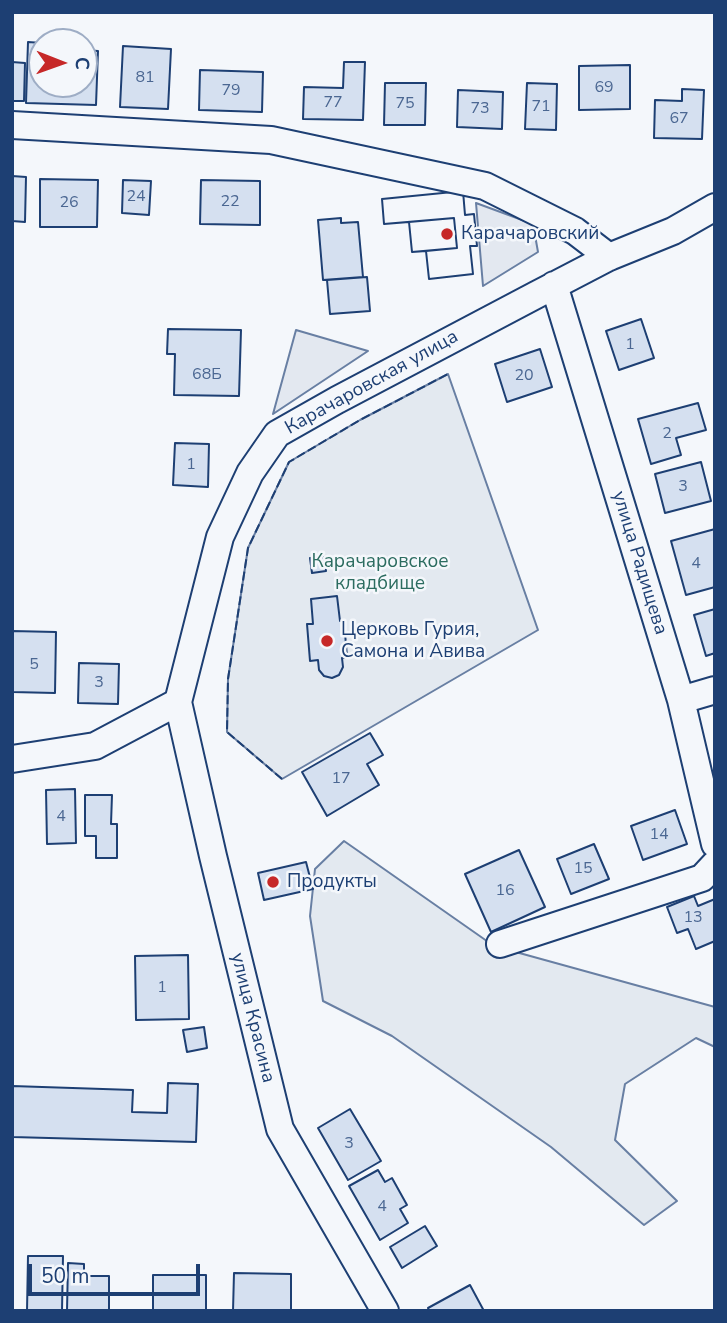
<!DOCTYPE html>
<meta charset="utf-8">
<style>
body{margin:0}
#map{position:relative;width:727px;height:1323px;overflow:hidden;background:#f4f7fb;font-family:"Nunito Sans",sans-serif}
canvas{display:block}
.frame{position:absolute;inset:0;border:14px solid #1d3f73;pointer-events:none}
.north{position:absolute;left:28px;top:28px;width:70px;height:70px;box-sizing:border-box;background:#f4f7fb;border:2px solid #9eadc5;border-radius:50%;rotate:91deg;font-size:19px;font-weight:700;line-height:28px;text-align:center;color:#1d3f73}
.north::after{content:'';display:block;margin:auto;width:24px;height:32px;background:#c62828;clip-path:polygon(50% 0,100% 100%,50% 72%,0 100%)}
.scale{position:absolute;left:28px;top:1264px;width:172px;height:32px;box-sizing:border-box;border:4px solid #1d3f73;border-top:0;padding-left:9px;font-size:21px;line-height:24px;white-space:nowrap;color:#1d3f73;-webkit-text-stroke:5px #f4f7fb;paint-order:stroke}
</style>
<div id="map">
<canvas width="727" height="1323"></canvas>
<div class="frame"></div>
<div class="north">С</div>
<div class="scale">50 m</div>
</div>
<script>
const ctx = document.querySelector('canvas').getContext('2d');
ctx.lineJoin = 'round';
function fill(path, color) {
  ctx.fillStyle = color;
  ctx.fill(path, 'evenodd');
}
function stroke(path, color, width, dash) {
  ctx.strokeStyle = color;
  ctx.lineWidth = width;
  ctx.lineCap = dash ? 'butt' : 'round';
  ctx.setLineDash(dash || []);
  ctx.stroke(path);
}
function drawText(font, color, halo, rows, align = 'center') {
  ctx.font = font + ' "Nunito Sans",sans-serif';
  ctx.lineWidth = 5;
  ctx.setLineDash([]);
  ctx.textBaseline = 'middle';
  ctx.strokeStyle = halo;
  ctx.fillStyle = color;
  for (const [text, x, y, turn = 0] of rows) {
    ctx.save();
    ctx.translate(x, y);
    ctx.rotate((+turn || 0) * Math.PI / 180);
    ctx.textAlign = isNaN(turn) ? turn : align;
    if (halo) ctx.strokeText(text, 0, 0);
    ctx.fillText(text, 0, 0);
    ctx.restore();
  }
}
const green = new Path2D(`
 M448,374L538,630L282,779L227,732L228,679L248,548L289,462L360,420Z
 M344,841L494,946L715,1007V1047L696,1038L625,1084L615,1140L677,1201L644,1225L551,1147L392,1036L323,1001L310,916L315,869Z`);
const parking = new Path2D(`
 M476,203L533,224L538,252L483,286Z
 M296,330L368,351L273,414Z`);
const building = new Path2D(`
 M28,42L42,43V84H84V50L98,51L96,105L26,103Z
 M123,46L171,49L168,109L120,107Z
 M12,62L25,63L24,101H12Z
 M344,62H365L363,120L303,119L304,87L343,88Z
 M630,65V109L579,110V66Z
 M200,70L263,72L262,112L199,110Z
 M385,83H426L425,125H384Z
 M527,83L557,84L556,130L525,129Z
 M682,89L704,90L702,139L654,138L655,100L682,101Z
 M458,90L503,92L502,129L457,127Z
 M12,176L26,177L25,222L12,221Z
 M40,179L98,180L97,227H40Z
 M123,180L151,181L149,215L122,213Z
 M201,180L260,181V225L200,224Z
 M463,191L465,215L474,214L477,246H470L473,274L429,279L426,251L457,248L454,218L384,224L382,199Z
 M463,191L465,215L474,214L477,246H470L473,274L429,279L426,251L412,252L409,222L384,224L382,199Z
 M341,218V223L358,222L363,277L323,280L318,220Z
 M454,218L457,248L412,252L409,222Z
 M367,277L370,311L330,314L327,280Z
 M641,319L654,358L619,370L606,331Z
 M168,329L241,330L239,396L174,395L175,354H167Z
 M540,349L552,387L507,402L495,364Z
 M698,403L706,430L676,438L681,455L651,464L638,419Z
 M175,443L209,444L208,487L173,485Z
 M701,462L711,501L665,513L655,474Z
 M715,529V587L686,595L671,541Z
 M325,557L326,571L312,573L310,558Z
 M337,596L340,621H344L347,657L342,658L343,667L339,675L332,678L324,676L319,670L318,660L310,661L307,624H313L311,599Z
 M715,609V653L706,656L694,615Z
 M12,631L56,632L55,693L12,692Z
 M79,663L119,664L118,704L78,703Z
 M370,733L383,755L367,764L379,785L327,816L302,772Z
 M75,789L76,843L47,844L46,790Z
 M85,795H112L111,824H117V858H96V836H85Z
 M675,810L687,844L643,860L631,826Z
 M594,844L609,879L571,894L557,859Z
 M519,850L545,907L491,932L465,874Z
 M306,862L313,889L264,900L258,873Z
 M694,896L698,906L715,899V941L696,949L688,929L677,933L667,907Z
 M188,955L189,1019L136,1020L135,956Z
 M204,1027L207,1048L187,1052L183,1030Z
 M168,1083L198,1084L196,1142L12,1137V1086L133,1090L132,1112L167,1113Z
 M350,1109L381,1161L348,1180L318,1128Z
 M378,1170L385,1182L392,1178L407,1205L400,1209L408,1223L380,1240L349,1186Z
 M425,1226L437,1246L402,1268L390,1247Z
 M28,1256H63L62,1311H27Z
 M68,1263L84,1264V1276H109V1311H67Z
 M234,1273L291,1274V1311H233Z
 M153,1275H206V1311H153Z
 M470,1285L484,1311H429L428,1308Z`);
const minor = new Path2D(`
 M12,125L271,140L485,186L575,231L609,257
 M554,285L681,700L715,844
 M681,700L715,690
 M12,759L95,746L178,702
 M500,944L702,878L715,864
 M385,1311L280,1129L213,856L178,702L220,537L250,473L277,434L337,400L536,295L609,257L673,231L715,207`);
const fence = new Path2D(`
 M282,779L227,732L228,679L248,548L289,462L360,420L448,374`);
const markers = [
 [447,234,7,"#c62828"],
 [327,641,7,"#c62828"],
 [273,882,7,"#c62828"]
];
const numberNames = [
 ["81",145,78],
 ["69",604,88],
 ["79",231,91],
 ["77",333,103],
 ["75",405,104],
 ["71",541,107],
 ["73",480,109],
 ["67",679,119],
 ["24",136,197],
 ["22",230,202],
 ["26",69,203],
 ["1",630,345],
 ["68Б",207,375],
 ["20",524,376],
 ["2",667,434],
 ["1",191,465],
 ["3",683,487],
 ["4",696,564],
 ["5",34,665],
 ["3",99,683],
 ["17",341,779],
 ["4",61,817],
 ["14",659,835],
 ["15",583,869],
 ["16",505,891],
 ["13",693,918],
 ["1",162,988],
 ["3",349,1144],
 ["4",382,1207]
];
const poiNames = [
 ["Карачаровский",461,234],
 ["Церковь Гурия,",341,630],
 ["Самона и Авива",341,652],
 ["Продукты",287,882]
];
const streetNames = [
 ["Карачаровская улица",372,383,-29],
 ["улица Радищева",639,563,73],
 ["улица Красина",252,1018,76]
];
const parkNames = [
 ["Карачаровское",380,562],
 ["кладбище",380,584]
];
fill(green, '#e3e9f0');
stroke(green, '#687fa3', 2);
fill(parking, '#e3e8f0');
stroke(parking, '#687fa3', 2);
fill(building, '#d5e0f0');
stroke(building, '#1d3f73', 2);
stroke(minor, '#1d3f73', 30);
stroke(minor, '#f4f7fb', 26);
stroke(fence, '#1d3f73', 2, [9, 3.5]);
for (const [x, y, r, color] of markers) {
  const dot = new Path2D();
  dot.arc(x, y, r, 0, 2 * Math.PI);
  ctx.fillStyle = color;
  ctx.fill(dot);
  stroke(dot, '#f4f7fb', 2.5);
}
drawText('16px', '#4b6792', null, numberNames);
drawText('19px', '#1d3f73', '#f4f7fb', poiNames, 'left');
drawText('19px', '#1d3f73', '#f4f7fb', streetNames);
drawText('19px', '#2c6c60', '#f4f7fb', parkNames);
</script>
